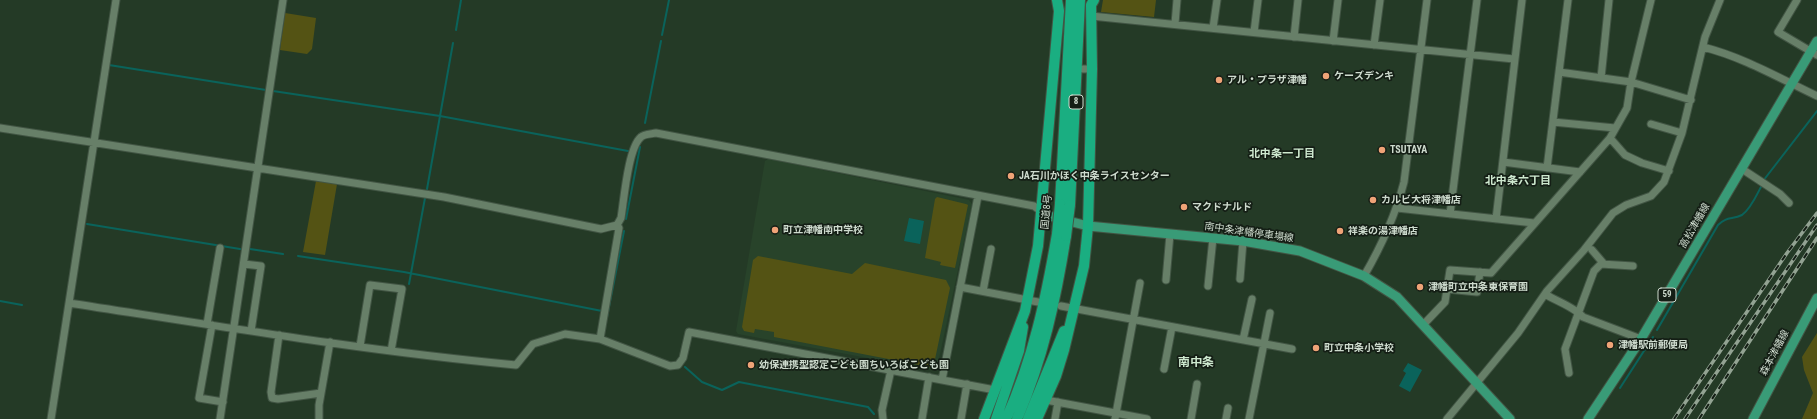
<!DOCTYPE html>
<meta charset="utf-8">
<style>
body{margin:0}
canvas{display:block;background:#243a26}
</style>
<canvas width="1817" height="419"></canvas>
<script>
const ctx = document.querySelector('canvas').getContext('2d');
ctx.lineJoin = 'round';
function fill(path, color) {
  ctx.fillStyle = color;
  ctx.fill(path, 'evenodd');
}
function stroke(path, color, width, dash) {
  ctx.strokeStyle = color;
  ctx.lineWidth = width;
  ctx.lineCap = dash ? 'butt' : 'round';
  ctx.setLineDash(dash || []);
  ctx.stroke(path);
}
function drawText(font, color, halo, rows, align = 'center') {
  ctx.font = font + ' "Roboto Condensed","Noto Sans JP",sans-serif';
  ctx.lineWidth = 3.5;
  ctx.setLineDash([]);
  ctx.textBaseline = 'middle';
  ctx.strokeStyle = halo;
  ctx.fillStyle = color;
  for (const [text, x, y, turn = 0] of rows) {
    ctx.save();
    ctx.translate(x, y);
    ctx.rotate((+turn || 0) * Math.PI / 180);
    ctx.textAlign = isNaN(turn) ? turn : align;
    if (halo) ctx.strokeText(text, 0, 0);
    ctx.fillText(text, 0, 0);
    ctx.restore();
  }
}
const built = new Path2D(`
 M768,159L969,200L972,204L937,368L933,370L738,334L736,331L765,161Z`);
const green = new Path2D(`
 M1103,0H1156L1154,17L1101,12Z
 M285,13L316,18L312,49L307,54L280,50Z
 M316,181L337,184L325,255L303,252Z
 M937,197L966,204L968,205L955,268L940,265L941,262L925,258L935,199Z
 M758,256L852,274L865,263L946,280L950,288L934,364L930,367L774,337V332L755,329L754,333L744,331L742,327L753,260Z
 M1817,333V419H1802L1813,393L1804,370L1802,357Z`);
const water = new Path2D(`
 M909,218L924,221L920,244L904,241Z
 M1408,363L1422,370L1410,392L1399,386L1406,373L1403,371Z`);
const stream = new Path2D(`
 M456,30L461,0
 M662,35L669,0
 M109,65L266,90
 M273,91L440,116L628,151
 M645,123L661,41
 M1763,181L1817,111
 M427,189L453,43
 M626,219L640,147
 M87,224L240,249
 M250,249L283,254
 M298,256L404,272L602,311
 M409,284L425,198
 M0,301L22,305
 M607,317L624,231
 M1657,330L1718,225C1727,216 1732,220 1742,215C1751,209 1757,194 1762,185
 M685,367L702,382L722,390L739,382L868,407L874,414
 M1620,388L1653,337`);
const minor = new Path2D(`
 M1797,0L1778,32L1817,55
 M1091,16L1514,59
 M1175,24L1177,0
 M1213,28L1217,0
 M1254,32L1258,0
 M1294,37L1298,0
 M1333,41L1338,0
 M1374,45L1380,0
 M1703,47C1743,57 1779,78 1817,96
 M1083,69H1092
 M1559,72L1631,82L1691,100
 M1601,78L1609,0
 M1553,122L1615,128
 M1651,124L1682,133
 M0,128L444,197L601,229L617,225L621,218C624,200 628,148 641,137C644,134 651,134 656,133L1034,206L1043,213
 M1610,138L1625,155L1642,163L1669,171
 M1503,162L1580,172
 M1547,168L1568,0
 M1742,169L1780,194L1789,203
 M1397,208L1534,223
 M1450,214L1477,0
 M1496,219L1522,0
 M1592,250L1604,264
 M244,264L261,266L251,331
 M1364,276C1382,245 1395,217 1404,182L1427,0
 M1240,279L1243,241
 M1166,280L1170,234
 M1208,286L1213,238
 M960,287L1038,302
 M1447,289L1477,292L1480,272
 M983,291L991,249
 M1545,294C1556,301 1576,308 1583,317L1641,339
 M69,303C218,326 366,351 516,365L533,344L565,334L600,339L670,366L678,365L683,358L689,332L995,390
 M1061,306L1292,349
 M207,324L220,248
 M212,325L199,398L223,402
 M1423,325L1445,302L1450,270L1491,273L1610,138L1627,108L1631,82L1651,0
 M279,335L271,392L272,398L278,399L321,393
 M600,339L619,228L617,225
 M1243,340L1252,299
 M360,346L370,285L402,289L391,351
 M1164,369L1172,327
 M1569,373L1565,349L1594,271L1601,264L1633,266
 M942,380L978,196
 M1046,400L1147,419
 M51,419L116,0
 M220,419L283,0
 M319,419V405L330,342
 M883,419L882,410L891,370
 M922,419L929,377
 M961,419L967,384
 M1055,419L1058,402
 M1115,419L1140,283
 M1191,419L1197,384
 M1226,419L1228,408
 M1249,419L1270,313
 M1447,419L1518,333L1547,291L1584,250L1613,213L1626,205L1651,196L1664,182L1682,133L1705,37L1720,0`);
const major = new Path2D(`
 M1043,213L1049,216L1088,226L1243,241L1300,251L1364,276L1397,297L1510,419
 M1588,419L1641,339L1817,41
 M1753,419L1817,298`);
const highway = new Path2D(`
 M1060,204L1071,0
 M1070,205L1080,0
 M984,419L1025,311L1038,246L1059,11L1057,0
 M996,419L1019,351L1023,327
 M1006,419C1033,360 1046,298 1057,234
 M1017,419C1043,360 1056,298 1066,236
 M1028,419L1064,331
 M1037,419L1056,376L1064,350L1084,266L1088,226L1092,69L1091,5L1094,0`);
const rail = new Path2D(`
 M1674,419L1787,253L1817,213
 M1685,419L1817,225
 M1699,419L1817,238`);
const highwayBridge = new Path2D(`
 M1057,234L1060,204
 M1066,236L1070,205`);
const markers = [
 [1326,76,4,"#efa377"],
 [1219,80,4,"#efa377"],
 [1382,150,4,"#efa377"],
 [1011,176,4,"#efa377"],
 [1373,200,4,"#efa377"],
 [1184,207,4,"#efa377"],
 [775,230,4,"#efa377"],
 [1340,231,4,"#efa377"],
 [1420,287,4,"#efa377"],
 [1610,345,4,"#efa377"],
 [1316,348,4,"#efa377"],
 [751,365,4,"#efa377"]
];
const shields = [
 [1076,102,14],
 [1667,295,18]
];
const shieldNames = [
 ["8",1076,102],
 ["59",1667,295]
];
const poiNames = [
 ["ケーズデンキ",1334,76],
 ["アル・プラザ津幡",1227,80],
 ["TSUTAYA",1390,150],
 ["JA石川かほく中条ライスセンター",1019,176],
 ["カルビ大将津幡店",1381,200],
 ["マクドナルド",1192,207],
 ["町立津幡南中学校",783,230],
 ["祥楽の湯津幡店",1348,231],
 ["津幡町立中条東保育園",1428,287],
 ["津幡駅前郵便局",1618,345],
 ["町立中条小学校",1324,348],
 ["幼保連携型認定こども園ちいろばこども園",759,365]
];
const streetNames = [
 ["国道8号",1047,212,-84],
 ["高松津幡線",1695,226,-60],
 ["南中条津幡停車場線",1249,233,8],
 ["森本津幡線",1775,353,-62]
];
const neighbourhoodNames = [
 ["北中条一丁目",1282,154],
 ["北中条六丁目",1518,181]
];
const quarterNames = [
 ["南中条",1196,363]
];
fill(built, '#28432a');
fill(green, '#545314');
fill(water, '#0a635b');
stroke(stream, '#0a635b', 2);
stroke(minor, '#425544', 9);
stroke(major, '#425544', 11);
stroke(highway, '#425544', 12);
stroke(minor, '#677f68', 7);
stroke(major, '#399b77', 9);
stroke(highway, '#1aae81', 10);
stroke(rail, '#93a393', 3.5);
stroke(rail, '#141e15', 2, [6]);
stroke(highwayBridge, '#425544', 12, []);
stroke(highwayBridge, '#1aae81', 10);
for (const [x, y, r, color] of markers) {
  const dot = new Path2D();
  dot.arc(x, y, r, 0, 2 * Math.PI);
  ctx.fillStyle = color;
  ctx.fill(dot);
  stroke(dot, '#141e15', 1.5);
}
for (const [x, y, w] of shields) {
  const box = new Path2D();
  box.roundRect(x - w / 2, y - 7, w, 14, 3);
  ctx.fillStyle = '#141e15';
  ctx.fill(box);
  stroke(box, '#cedbce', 1);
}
drawText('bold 9px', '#cedbce', null, shieldNames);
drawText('bold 10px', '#cedbce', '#141e15', poiNames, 'left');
drawText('10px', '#cedbce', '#141e15', streetNames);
drawText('bold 11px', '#cee9cf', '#141e15', neighbourhoodNames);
drawText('bold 12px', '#cee9cf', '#141e15', quarterNames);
</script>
